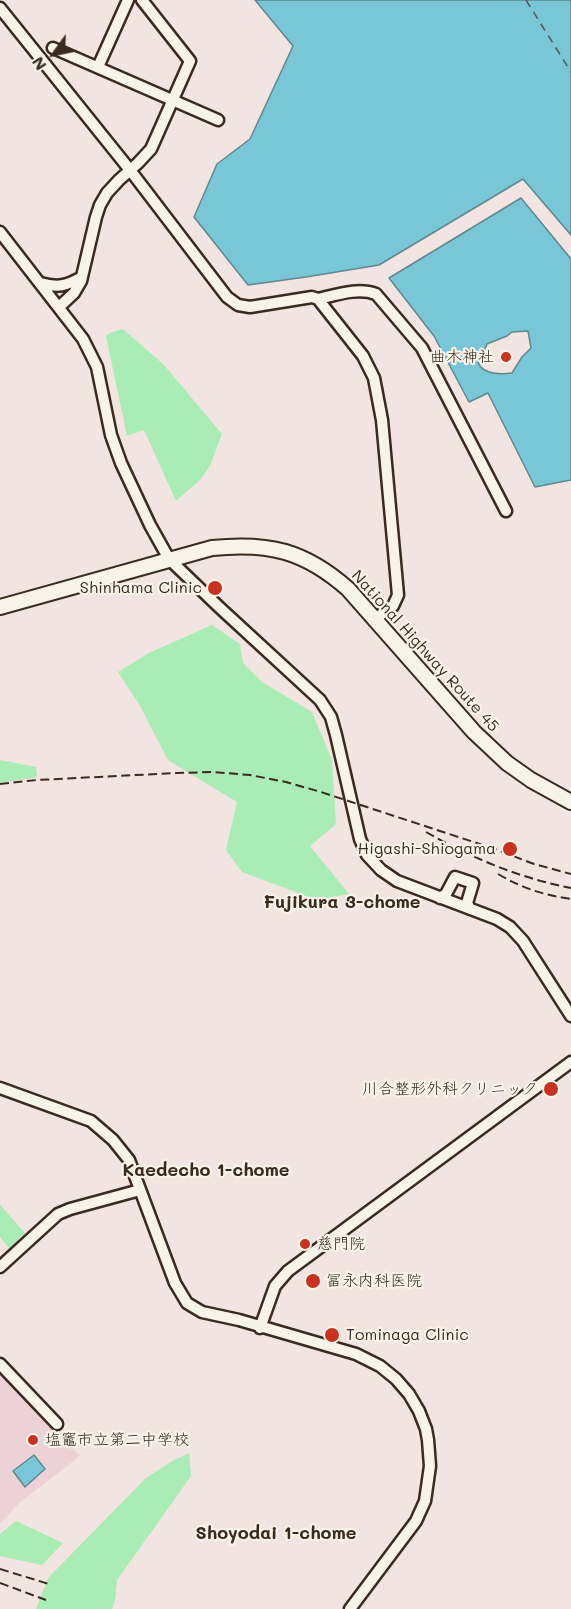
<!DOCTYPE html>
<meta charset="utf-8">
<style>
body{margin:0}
#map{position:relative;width:571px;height:1609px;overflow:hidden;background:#f2e4e0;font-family:Mali,sans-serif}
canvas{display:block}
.north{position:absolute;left:24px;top:24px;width:60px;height:60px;-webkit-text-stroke:4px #f7f3e8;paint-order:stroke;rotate:237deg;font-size:16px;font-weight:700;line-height:24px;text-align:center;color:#3b2a1e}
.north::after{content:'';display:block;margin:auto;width:21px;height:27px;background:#3b2a1e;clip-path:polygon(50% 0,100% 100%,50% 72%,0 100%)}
</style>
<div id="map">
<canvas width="571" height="1609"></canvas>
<div class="north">N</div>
</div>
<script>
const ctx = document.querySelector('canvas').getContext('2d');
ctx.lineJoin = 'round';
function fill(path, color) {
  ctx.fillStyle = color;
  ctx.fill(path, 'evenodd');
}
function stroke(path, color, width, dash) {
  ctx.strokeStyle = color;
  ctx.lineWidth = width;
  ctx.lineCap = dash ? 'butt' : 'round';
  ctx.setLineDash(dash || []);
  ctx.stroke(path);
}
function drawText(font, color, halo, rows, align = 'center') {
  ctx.font = font + ' Mali,"Klee One",sans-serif';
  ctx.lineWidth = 4.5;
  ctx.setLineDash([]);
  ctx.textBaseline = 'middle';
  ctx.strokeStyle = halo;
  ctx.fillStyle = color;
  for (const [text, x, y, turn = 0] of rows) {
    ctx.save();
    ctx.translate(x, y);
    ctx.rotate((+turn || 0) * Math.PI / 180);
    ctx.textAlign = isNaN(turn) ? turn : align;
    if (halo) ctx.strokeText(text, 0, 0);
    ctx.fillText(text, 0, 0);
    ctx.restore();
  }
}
const built = new Path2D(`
 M0,1369L80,1456L19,1503L0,1524Z`);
const green = new Path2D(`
 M123,329L164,365L222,434L210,466L201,479L176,501L144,430L127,436L106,336L110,333Z
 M212,625L240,644L243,663L262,682L312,712L332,760L336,824L310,846L349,894L317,900L242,872L226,850L237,802L168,760L139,704L118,672L149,653Z
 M0,760L36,767L37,777L0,783Z
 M0,1205L25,1233L9,1248L0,1237Z
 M189,1453L191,1476L117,1580L115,1600L112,1609H36L48,1578L146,1478L172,1461Z
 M16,1521L63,1543L42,1565L0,1556V1534Z`);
const water = new Path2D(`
 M255,0H571V235L523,179L379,265L306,277L248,285L194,217L217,164L250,139L293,46Z
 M521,198L571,259V480L535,487L488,393L469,402L434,336L389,278ZM528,331L531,348L522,357L512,373C498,375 477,374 477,356L485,349L487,344L507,336L512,332Z
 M34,1455L45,1469L25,1487L13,1471Z`);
const ferry = new Path2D(`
 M526,0L571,72`);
const secondary = new Path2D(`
 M0,8L130,170L227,297L238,305L250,307L312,297L318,299L363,356L374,378L382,420L398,595L393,606L375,619
 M53,48L218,120
 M98,67L128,0
 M0,232L83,339L97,367L111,435L121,463L150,525L169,559L219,607L320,700L331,717L336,735L360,839L367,855L381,870L397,881L497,919L510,927L523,941L571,1016
 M40,283C58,288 66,286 82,277
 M318,299C336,295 358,287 376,294L422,348L506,511
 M59,307L74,293L81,281L96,217L100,205L107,193L119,180L138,163L151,149L190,61L142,0
 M440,898L446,894L455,877L473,883L467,903L470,909
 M0,1088L91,1121L113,1140L129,1160L175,1283L187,1303L202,1312L239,1320L356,1354L380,1366L396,1379L409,1394L419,1411L426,1429L428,1440L430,1466L425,1501L416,1521L350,1609
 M0,1267L58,1214L70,1209L140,1190
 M260,1328L275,1286L288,1271L571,1062
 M0,1364L57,1424`);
const highway = new Path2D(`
 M0,607L212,548C269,542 305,551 348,589L474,732L507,763L531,780L571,802`);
const rail = new Path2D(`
 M0,784L37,780L177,773L212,772L250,775L286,782L321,792L495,849L534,864L571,874
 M426,832C472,858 519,878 571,888
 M498,874C522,888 543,895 571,899
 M0,1569L49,1584
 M0,1583L46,1600`);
const markers = [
 [506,357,6,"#c8321e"],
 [215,588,8,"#c8321e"],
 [510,849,8,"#c8321e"],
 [551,1089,8,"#c8321e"],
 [305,1244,6,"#c8321e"],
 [313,1281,8,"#c8321e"],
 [332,1335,8,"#c8321e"],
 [33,1440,6,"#c8321e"]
];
const poiNames = [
 ["曲木神社",494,357],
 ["Shinhama Clinic",202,588],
 ["Higashi-Shiogama",496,849],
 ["川合整形外科クリニック",538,1089],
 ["慈門院",317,1244,"left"],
 ["冨永内科医院",326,1281,"left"],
 ["Tominaga Clinic",346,1335,"left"],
 ["塩竈市立第二中学校",45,1440,"left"]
];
const streetNames = [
 ["National Highway Route 45",425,651,48]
];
const neighbourhoodNames = [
 ["Fujikura 3-chome",342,902],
 ["Kaedecho 1-chome",206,1170],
 ["Shoyodai 1-chome",276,1533]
];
fill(built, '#ecd2d6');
fill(green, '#a9ecb5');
fill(water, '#79c6d7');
stroke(water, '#60888d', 1.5);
stroke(ferry, '#4e5956', 1.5, [8, 6]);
stroke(secondary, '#3b2a1e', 15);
stroke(highway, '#3b2a1e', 18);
stroke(secondary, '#f7f3e8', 10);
stroke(highway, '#f7f3e8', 14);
stroke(rail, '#3b2a1e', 2, [9, 4.5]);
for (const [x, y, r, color] of markers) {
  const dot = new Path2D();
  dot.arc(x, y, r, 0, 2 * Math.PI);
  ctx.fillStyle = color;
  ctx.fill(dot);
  stroke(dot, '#f7f3e8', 2);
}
drawText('16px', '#3b2a1e', '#f7f3e8', poiNames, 'right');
drawText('16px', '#3b2a1e', '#f7f3e8', streetNames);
drawText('bold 18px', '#3b2a1e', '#f7f3e8', neighbourhoodNames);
</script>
